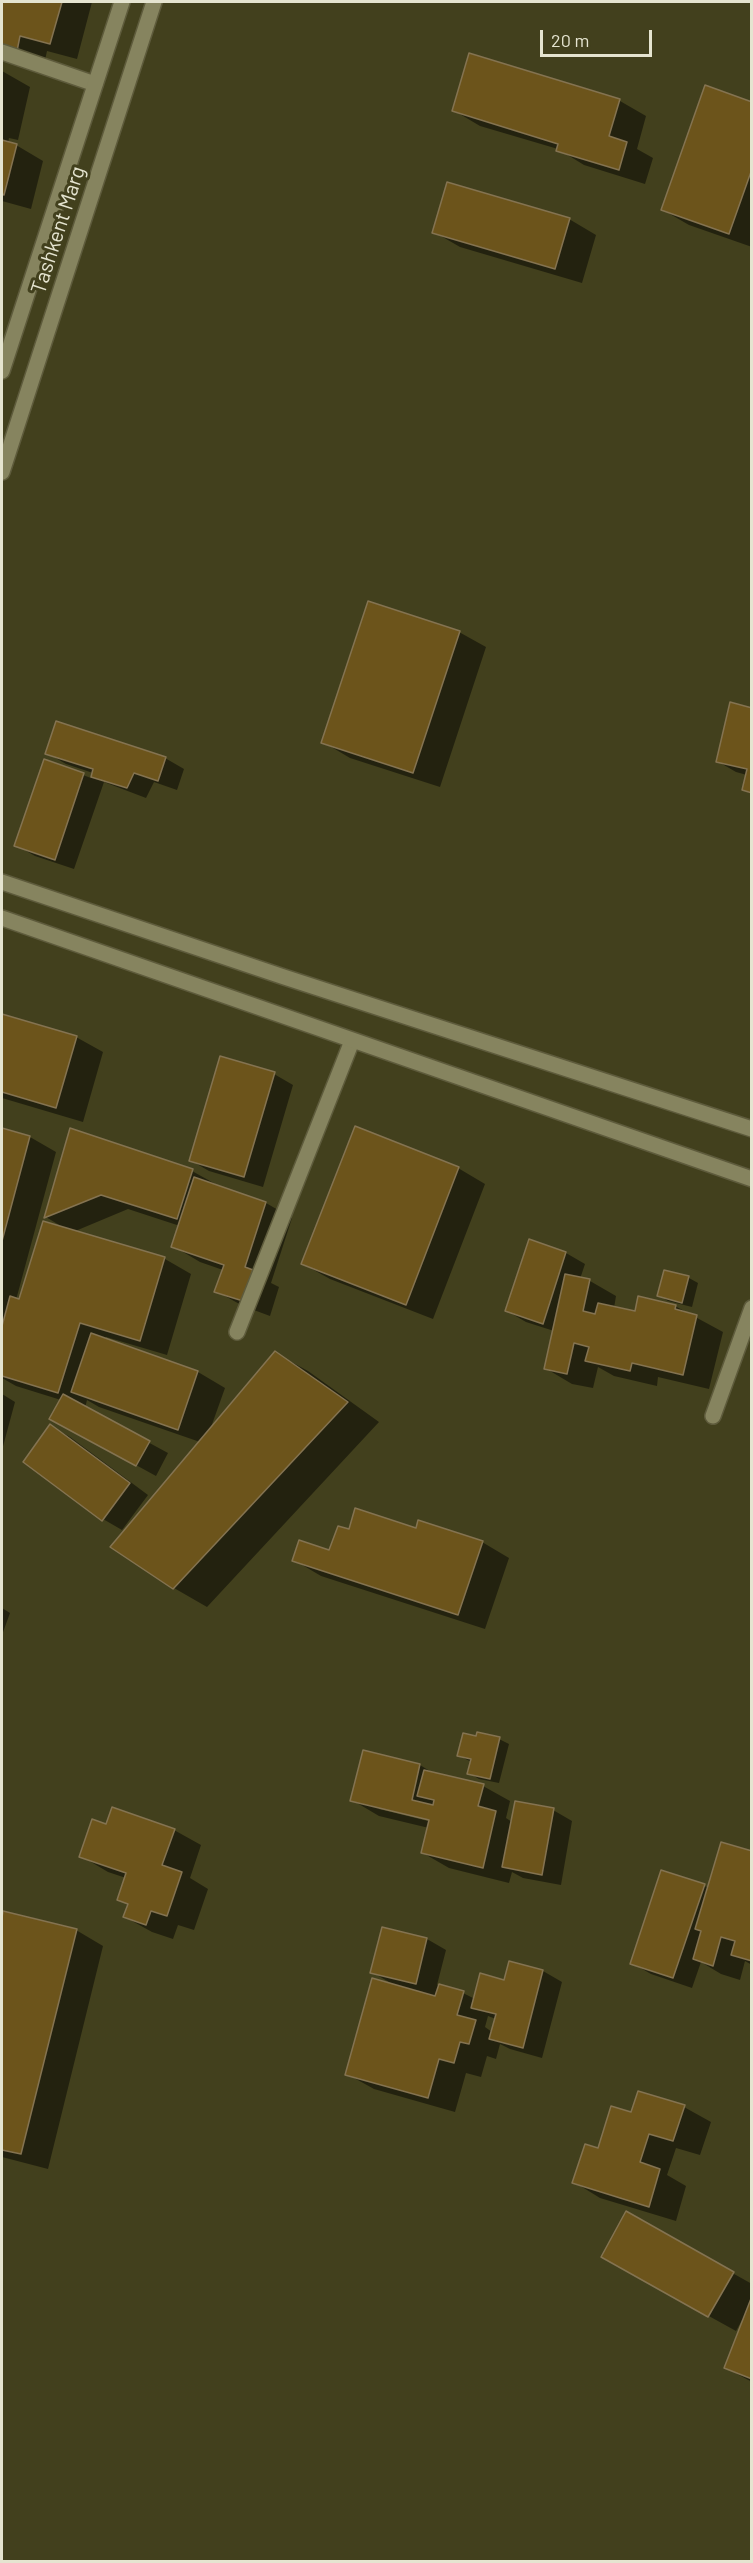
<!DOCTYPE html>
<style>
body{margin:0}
#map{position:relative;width:753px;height:2563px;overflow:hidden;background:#42401d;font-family:Barlow,sans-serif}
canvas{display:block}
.frame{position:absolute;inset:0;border:3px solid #e5e4d0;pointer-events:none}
.scale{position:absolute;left:540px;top:30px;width:112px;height:27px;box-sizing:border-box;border:3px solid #e5e4d0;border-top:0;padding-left:8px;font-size:18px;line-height:21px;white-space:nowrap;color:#e5e4d0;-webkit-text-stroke:4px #42401d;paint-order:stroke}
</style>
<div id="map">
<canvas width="753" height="2563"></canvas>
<div class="frame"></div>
<div class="scale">20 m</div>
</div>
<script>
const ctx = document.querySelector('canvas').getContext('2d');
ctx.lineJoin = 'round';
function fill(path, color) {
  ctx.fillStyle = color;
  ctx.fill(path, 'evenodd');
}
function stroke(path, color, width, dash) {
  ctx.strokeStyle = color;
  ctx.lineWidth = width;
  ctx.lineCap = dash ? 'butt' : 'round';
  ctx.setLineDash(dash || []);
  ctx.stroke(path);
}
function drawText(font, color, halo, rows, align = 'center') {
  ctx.font = font + ' Barlow,sans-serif';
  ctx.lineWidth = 6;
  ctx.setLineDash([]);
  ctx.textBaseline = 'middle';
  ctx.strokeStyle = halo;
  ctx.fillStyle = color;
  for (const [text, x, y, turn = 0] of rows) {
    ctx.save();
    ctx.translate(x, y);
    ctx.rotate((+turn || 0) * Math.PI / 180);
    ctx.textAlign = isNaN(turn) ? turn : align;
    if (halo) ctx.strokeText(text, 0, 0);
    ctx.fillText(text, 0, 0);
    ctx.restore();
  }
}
const shadow = new Path2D(`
 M2,2H92L77,59L47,51L44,65L2,54Z
 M470,55L620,101L646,116L637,149L653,158L645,184L584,165L558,149L480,126L453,110Z
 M2,71L30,87L18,140L9,138L8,143L16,145L43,161L31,209L2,201Z
 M752,103V247L689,225L663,210Z
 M569,219L596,235L582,283L460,247L434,232Z
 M459,632L486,647L440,787L350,758L323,742Z
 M752,709V794L743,790L747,775L736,772L717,761Z
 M47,753L165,758L184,769L177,790L154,782L146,798L104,782L74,869L35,856L16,845L45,761L91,778L93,773L66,764Z
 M2,1015L76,1037L103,1052L83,1122L2,1098Z
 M274,1074L293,1085L263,1187L209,1171L190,1160Z
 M2,1129L30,1137L56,1152L16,1300L20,1301L64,1228L46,1217L71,1130L192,1171L219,1186L266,1203L292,1218L271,1283L279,1287L270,1316L243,1306L216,1291L223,1270L200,1262L173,1246L180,1226L128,1209L73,1232L165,1259L191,1274L167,1355L106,1337L105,1340L198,1372L225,1388L210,1430L275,1353L308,1371L379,1422L207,1607L174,1588L200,1442L99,1407L87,1400L85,1408L168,1453L156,1476L70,1429L61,1400L16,1386L2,1378Z
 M458,1168L485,1184L433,1319L330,1279L303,1264Z
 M530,1241L566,1253L585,1264L580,1279L590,1281L616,1296L614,1308L636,1313L675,1306L723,1332L709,1389L658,1377L657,1386L614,1376L598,1367L593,1388L572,1384L545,1368L554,1331L526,1322L507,1311Z
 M665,1271L689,1278L698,1283L692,1307L668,1301L658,1295Z
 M2,1394L15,1402L2,1450Z
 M51,1426L70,1437L148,1495L122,1530L103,1519Z
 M417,1529L482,1542L509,1558L485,1629L321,1576L294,1560Z
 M2,1608L10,1613L2,1635Z
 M499,1739L509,1744L499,1783L479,1779L469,1773L472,1762L459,1756Z
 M364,1752L420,1765L436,1775L483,1786L510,1801L506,1818L512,1822L553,1810L572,1821L561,1885L523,1878L512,1872L509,1883L449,1868L423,1853L429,1828L379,1816L352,1800ZM379,1806L437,1820L436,1823L379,1809Z
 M107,1826L174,1830L201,1845L190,1878L208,1889L194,1930L178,1925L173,1939L152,1932L125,1917L129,1905L118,1899L126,1878L108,1872L81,1856Z
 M752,1853V1965L745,1961L740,1980L721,1974L701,1962L692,1988L651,1974L632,1963L704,1886L709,1888Z
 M4,1912L76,1930L103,1946L48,2169L2,2157V1924Z
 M427,1939L446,1950L437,1985L463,1993L475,1999L505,1982L510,1963L543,1971L562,1982L542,2058L510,2049L500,2044L496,2059L487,2056L481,2077L466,2073L455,2112L374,2089L347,2074L394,1985L372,1972ZM488,2016L496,2019L492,2032L485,2027Z
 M684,2107L711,2122L700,2155L676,2148L667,2175L686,2186L676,2221L600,2198L574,2182L632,2114Z
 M627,2214L752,2284V2382L726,2368L743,2321L742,2320L736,2331L629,2272Z`);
const building = new Path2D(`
 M2,2H62L50,44L20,36L17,51L2,47Z
 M469,53L620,99L609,136L627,142L619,170L556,151L558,144L452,111Z
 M705,85L752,102V169L729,234L661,210Z
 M2,140L17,144L4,195L2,194Z
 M447,182L570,218L555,269L432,233Z
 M368,601L460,631L413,773L321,743Z
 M730,702L752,708V793L742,790L747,769L716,762Z
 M56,721L166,757L158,781L134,773L127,788L91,777L93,769L45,754Z
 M44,759L84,773L55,860L14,846Z
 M2,1014L77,1036L56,1108L2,1092Z
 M220,1056L275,1072L244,1177L189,1161Z
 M355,1126L459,1167L406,1305L301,1264Z
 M2,1128L30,1136L2,1241Z
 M70,1128L193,1169L177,1219L101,1195L44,1218Z
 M194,1177L266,1202L245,1267L253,1270L243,1301L214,1292L224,1265L171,1247Z
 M43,1221L165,1257L140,1341L80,1323L58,1393L2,1376V1326L10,1296L19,1299Z
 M529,1239L566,1252L543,1324L505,1311Z
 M664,1270L689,1276L682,1303L657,1296Z
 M565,1274L590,1279L583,1311L595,1314L598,1303L635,1311L638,1296L676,1305L675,1309L697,1315L683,1375L632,1363L630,1371L585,1361L589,1347L574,1343L567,1374L544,1369Z
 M91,1333L198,1371L178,1430L71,1392Z
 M275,1351L348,1402L173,1589L110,1547Z
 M63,1394L150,1441L136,1466L49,1419Z
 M50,1424L130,1483L102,1521L23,1462Z
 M355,1508L416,1528L418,1520L483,1541L458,1615L292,1561L299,1540L329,1550L338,1526L349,1529Z
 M477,1732L500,1737L490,1779L467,1774L471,1759L457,1756L463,1733L476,1736Z
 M363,1750L420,1764L412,1800L433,1805L434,1800L417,1796L424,1770L484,1784L478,1806L496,1811L483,1868L421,1853L429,1820L350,1801Z
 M515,1801L554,1808L542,1875L502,1867Z
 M112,1807L175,1829L162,1865L182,1872L167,1916L151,1911L146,1925L123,1917L128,1904L117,1900L126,1873L79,1857L92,1819L106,1824Z
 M721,1842L752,1851V1961L731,1955L735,1941L721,1937L713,1966L693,1959L701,1931L695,1929Z
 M661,1870L705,1884L673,1978L630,1964Z
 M3,1911L77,1929L21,2154L2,2150V1918Z
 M382,1927L427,1938L416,1984L370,1973Z
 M509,1961L543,1970L523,2048L489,2039L496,2014L471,2008L480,1973L504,1980Z
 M372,1978L435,1996L439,1984L464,1991L457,2015L476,2020L469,2044L460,2042L454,2063L439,2059L428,2098L345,2075Z
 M638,2091L685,2105L673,2141L649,2134L640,2162L660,2169L649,2207L572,2183L585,2144L598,2148L611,2106L631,2112Z
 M626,2211L734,2272L708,2317L601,2257Z
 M752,2296V2379L724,2368Z`);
const minor = new Path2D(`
 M2,52L95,84
 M237,1332L352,1041
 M713,1416L752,1308`);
const tertiary = new Path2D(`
 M2,371L122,2
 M2,472L154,2
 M2,882L284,977L752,1129
 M2,918L752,1179`);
const streetNames = [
 ["Tashkent Marg",58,230,-72]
];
fill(shadow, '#0007');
fill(building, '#6c541b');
stroke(building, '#847351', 1.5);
stroke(minor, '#5e5b3c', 18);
stroke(tertiary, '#5e5b3c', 18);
stroke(minor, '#86845f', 15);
stroke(tertiary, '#86845f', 15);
drawText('21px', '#e5e4d0', '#42401d', streetNames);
</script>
